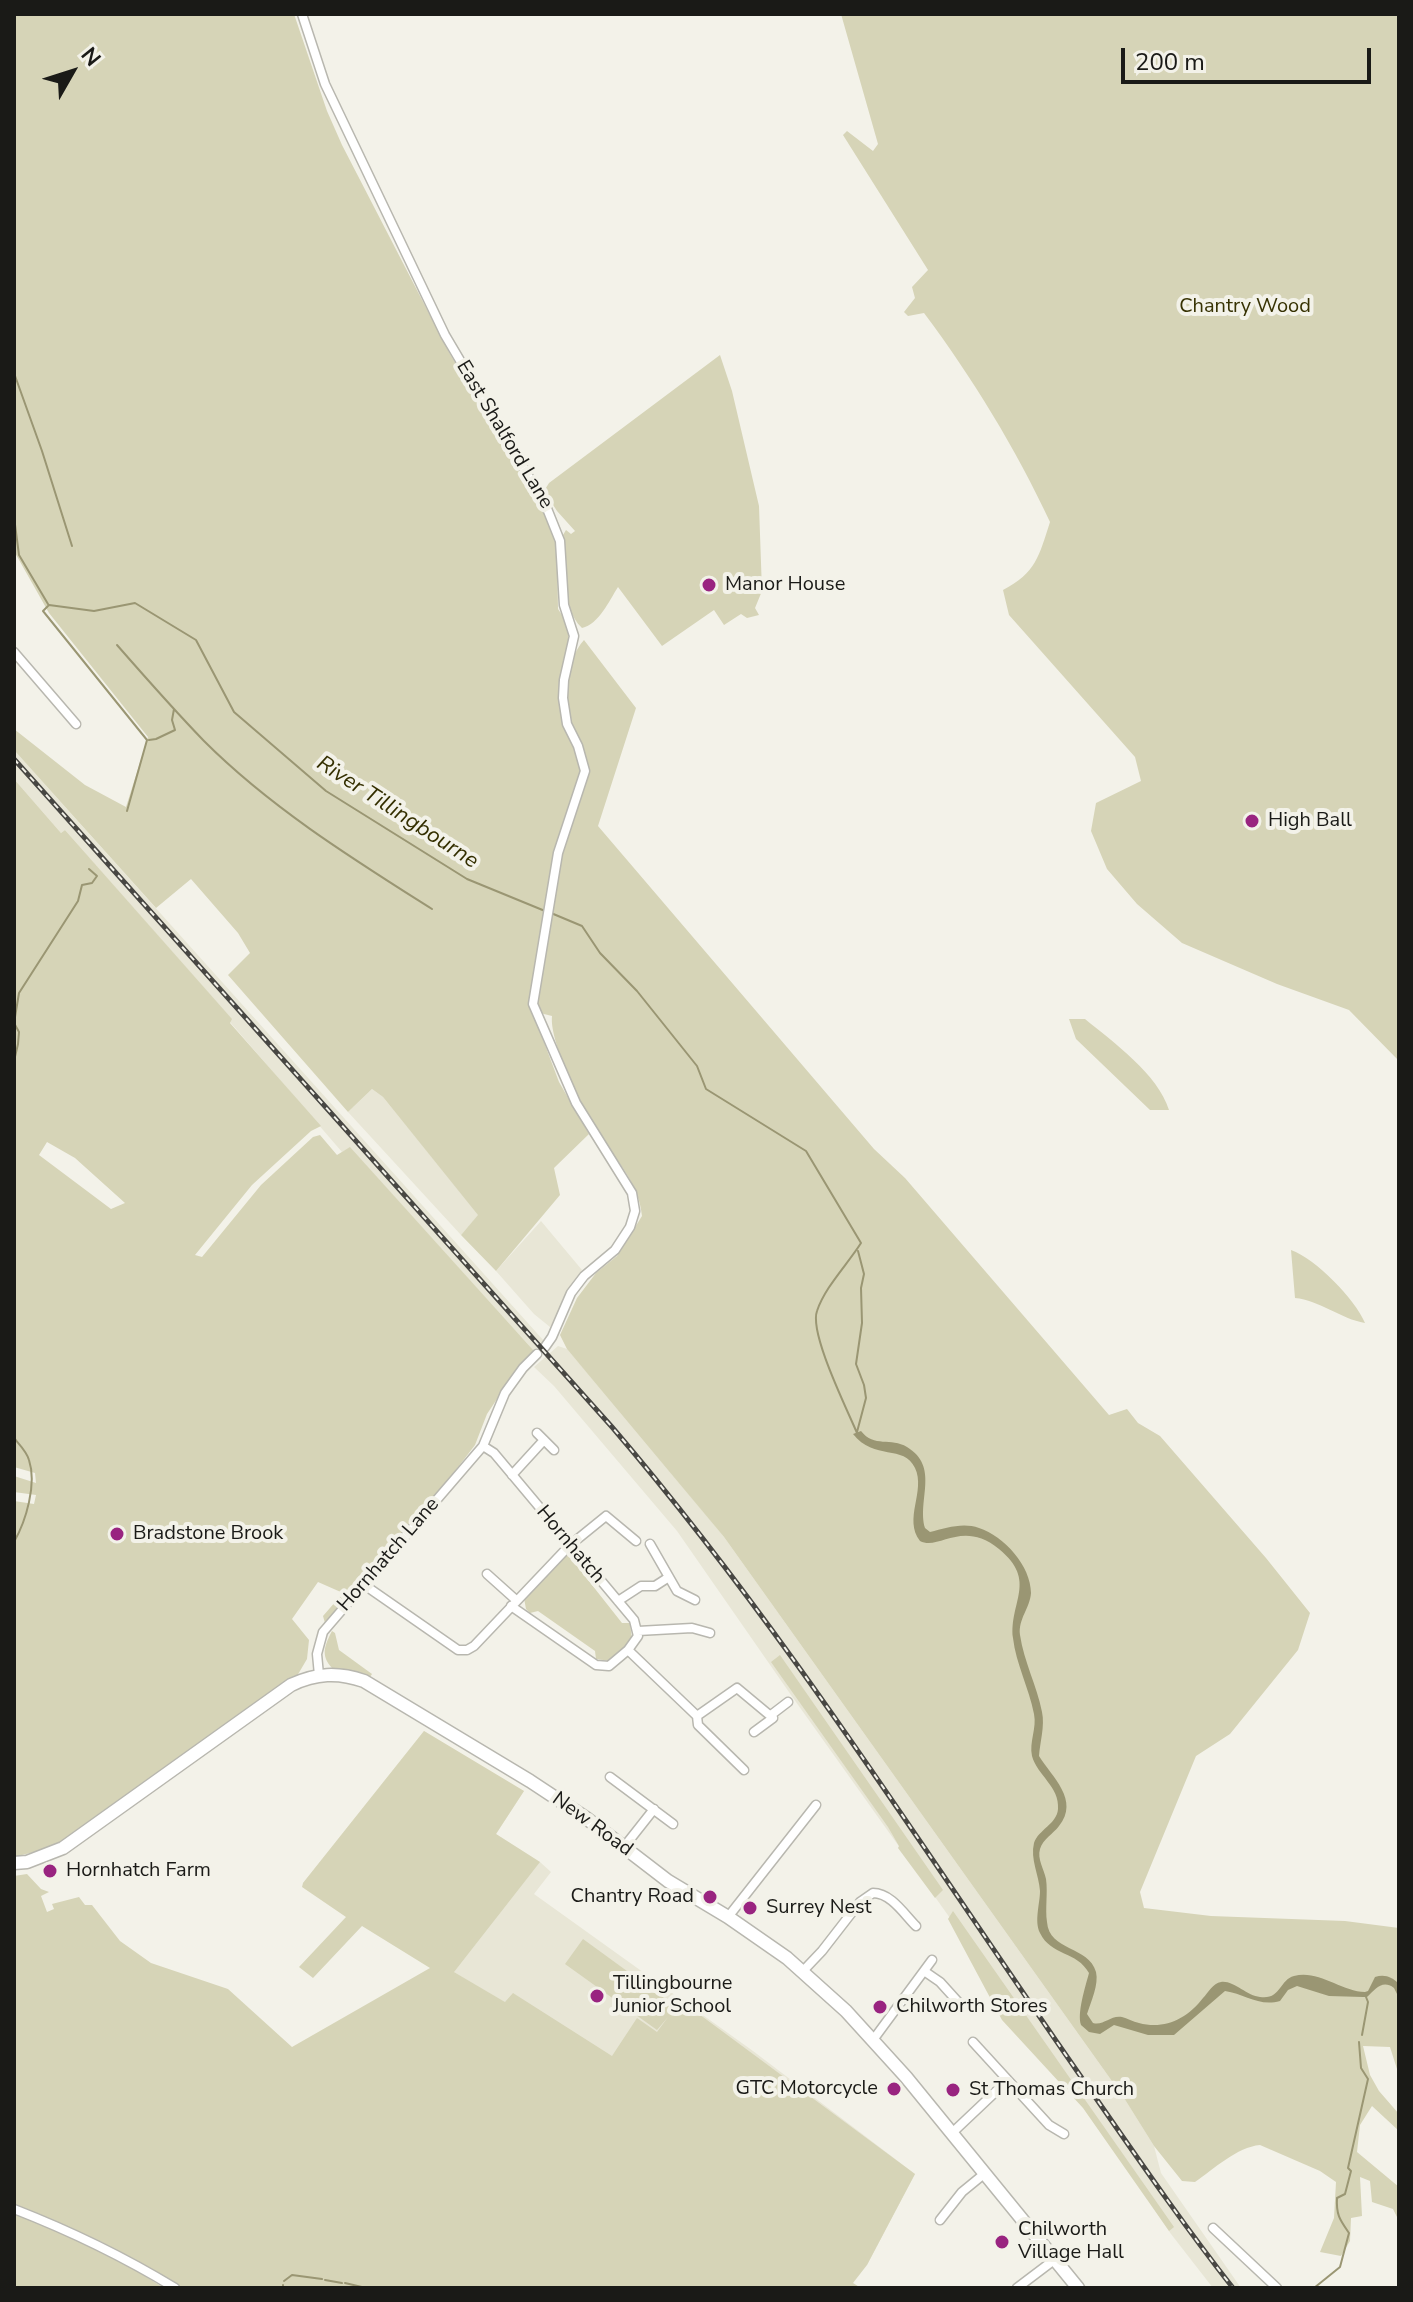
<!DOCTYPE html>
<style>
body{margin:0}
#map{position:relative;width:1413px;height:2302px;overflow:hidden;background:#f3f2e9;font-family:"Nunito Sans",sans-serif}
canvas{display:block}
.frame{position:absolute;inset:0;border:16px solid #1a1a17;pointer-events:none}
.north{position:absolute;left:32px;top:32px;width:80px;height:80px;-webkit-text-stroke:6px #f3f2e9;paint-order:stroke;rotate:51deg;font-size:22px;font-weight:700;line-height:32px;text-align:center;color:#1a1a17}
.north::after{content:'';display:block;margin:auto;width:28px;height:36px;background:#1a1a17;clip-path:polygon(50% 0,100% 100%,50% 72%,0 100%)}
.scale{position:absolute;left:1121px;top:48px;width:250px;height:36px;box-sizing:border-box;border:4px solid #1a1a17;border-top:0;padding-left:10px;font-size:24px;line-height:28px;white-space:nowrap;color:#1a1a17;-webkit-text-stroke:6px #f3f2e9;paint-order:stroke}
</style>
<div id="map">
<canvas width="1413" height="2302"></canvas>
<div class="frame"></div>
<div class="north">N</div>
<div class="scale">200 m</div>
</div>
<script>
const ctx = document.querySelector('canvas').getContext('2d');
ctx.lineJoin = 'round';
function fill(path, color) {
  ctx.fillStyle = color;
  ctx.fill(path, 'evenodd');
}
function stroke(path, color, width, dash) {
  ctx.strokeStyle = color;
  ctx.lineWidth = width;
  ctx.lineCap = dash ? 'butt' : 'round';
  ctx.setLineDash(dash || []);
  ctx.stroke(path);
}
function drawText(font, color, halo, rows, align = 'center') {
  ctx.font = font + ' "Nunito Sans",sans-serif';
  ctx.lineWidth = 8;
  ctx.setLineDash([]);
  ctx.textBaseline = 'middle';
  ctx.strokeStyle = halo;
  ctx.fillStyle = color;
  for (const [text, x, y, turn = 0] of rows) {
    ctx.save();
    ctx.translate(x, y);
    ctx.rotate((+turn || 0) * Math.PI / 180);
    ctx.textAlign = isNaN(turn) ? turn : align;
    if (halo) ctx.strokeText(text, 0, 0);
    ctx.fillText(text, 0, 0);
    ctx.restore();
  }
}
const built = new Path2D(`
 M14,750L544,1341L534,1351L350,1148L342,1152L230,1022L231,1019L65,830L61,833L14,779Z
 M372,1089L383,1097L479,1215L461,1235L348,1112Z
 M541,1221L582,1270L563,1298L556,1318L550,1327L534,1314L496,1271Z
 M558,1346L567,1349L621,1411L724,1537L1124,2098L1154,2146L1161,2173L1241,2288H1213L1171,2234L1094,2120L791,1695L677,1531L554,1386L534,1367Z
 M424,1731L524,1791L496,1834L540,1862L551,1872L534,1894L753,2051L915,2174L867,2265L514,1994L506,2003L303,1883Z`);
const green = new Path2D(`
 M14,14H294L327,111L342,145L450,354L537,498L555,536L557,549L558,609L564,618L569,634L559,694L564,727C566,699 564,662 584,640L636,708L598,826L874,1149L905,1178L1109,1415L1127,1409L1138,1423L1160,1436L1266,1558L1310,1613L1298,1650L1230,1734L1196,1756L1140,1892L1144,1908L1211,1916L1345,1921L1399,1928V2069H1397L1390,2047L1363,2046L1370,2075L1379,2091L1399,2114V2131L1372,2106L1360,2125L1357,2152L1399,2187V2221L1393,2209L1372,2202L1370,2181L1360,2177L1362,2216L1351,2218L1350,2241L1341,2256L1320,2252L1334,2218L1336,2182L1320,2171L1260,2145C1237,2147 1214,2169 1195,2182L1182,2181L1154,2146L1124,2098L724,1537L567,1349L560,1335L577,1298L596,1273L617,1256L642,1216C639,1185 620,1165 603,1140C586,1114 549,1044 552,1016L540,1013L537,1004L546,929L541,930L530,1005L559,1082L589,1134L554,1168L560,1195L496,1271L461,1235L478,1215L383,1097L372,1089L348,1112L228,975L250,953L238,933L191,879L156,908L14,750V729L85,785L126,807L148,737L49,613L14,551Z
 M841,14H1399V1061L1349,1010L1277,984L1182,943L1137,904L1107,869L1091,831L1096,803L1141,781L1135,757L1009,615L1003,590C1036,573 1039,556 1050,522C1016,449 972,377 924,313L908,316L904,312L915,298L912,287L928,270L843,135L847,131L873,151L878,144Z
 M720,355L732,391L759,506L762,591L755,608L759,615L747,618L741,614L724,625L714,610L662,646L618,587C609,601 599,624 582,628C559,607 570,562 563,535L566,530L571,534L575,531L557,511L544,491L549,483Z
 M14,779L61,833L65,830L232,1019L230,1023L321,1126L311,1131L252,1185L195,1255L202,1257L261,1185L313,1137L320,1135L337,1155L350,1147L534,1351L513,1375L487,1414L475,1445L442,1488L325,1623L323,1616L343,1593L318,1582L292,1619L309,1640L307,1659L297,1676L54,1847L14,1857V1501L34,1504L36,1495L14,1492V1476L36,1483L35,1473L14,1467ZM47,1142L75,1158L125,1203L111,1209L39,1155Z
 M1069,1019H1085C1113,1042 1158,1074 1169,1110H1150L1076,1039Z
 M1291,1250C1316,1259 1355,1299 1365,1323C1341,1319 1319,1300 1295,1298Z
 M569,1553L576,1559L577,1566L622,1623H630L632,1639L610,1661L596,1659L595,1651L538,1611L530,1613L526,1609L524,1598L564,1555Z
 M332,1631L335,1633L339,1650L372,1674L370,1677L332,1668C320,1655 325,1645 332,1631Z
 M780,1655L943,1890L935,1898L898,1848L899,1846L888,1827L771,1662Z
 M424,1731L524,1791L496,1834L540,1862L454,1972L505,2002L513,1993L612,2056L637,2018L657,2032L668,2017L657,2030L565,1964L583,1939L675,2006L680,2000L915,2174L867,2265L853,2283L861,2288H180L100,2241L94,2244L164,2288H14V1876L27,1874L41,1889L49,1892L41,1896L47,1912L54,1909L52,1904L79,1897L85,1905H92L120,1941L151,1963L228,1989L292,2047L430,1968L362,1926L313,1978L299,1967L346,1917L302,1887L303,1883Z
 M953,1911L1174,2227L1169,2231L1083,2108L1002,2020L948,1919Z`);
const water = new Path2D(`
 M861,1431C874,1448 891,1437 907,1447C940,1467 917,1500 925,1528L930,1532C946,1528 963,1522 979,1528C1004,1536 1031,1566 1031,1593C1030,1608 1018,1619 1020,1635C1024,1662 1037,1686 1042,1712C1045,1726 1040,1742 1039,1756C1052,1777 1080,1800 1059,1826C1053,1834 1043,1839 1040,1849C1037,1859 1044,1869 1046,1879C1048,1893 1045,1908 1047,1922C1049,1951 1089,1946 1096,1972C1099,1984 1091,2002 1087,2014L1093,2023C1104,2026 1110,2015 1122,2017C1127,2018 1133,2022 1139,2023C1164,2030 1187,2019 1203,1998C1208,1993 1213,1983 1221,1982C1233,1980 1247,1996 1260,1997C1281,2000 1279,1980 1294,1976C1317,1969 1341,1991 1365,1992L1368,1991L1375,1977C1385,1974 1392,1977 1399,1984V1998L1394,1988C1382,1979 1375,1990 1367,1997H1363L1329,1996L1297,1986L1288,1990L1280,2001C1259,2007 1245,1994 1225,1991L1174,2035H1148L1114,2025L1100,2034L1089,2032L1081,2025C1077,2013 1085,1988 1089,1973C1077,1951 1051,1956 1040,1933C1034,1921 1040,1904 1040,1891C1039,1875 1030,1859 1034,1843C1038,1830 1057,1824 1058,1809C1060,1787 1037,1775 1032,1756C1029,1742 1037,1728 1034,1714C1029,1688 1016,1664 1013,1638C1009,1602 1038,1581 999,1549C962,1519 939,1551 920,1541C903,1519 926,1491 915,1468C904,1444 874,1461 853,1434Z`);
const stream = new Path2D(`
 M14,373L42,451L72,546
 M14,517L19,555L48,604
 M49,605L94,611L135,603L196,640L234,712L326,791L467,879L545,911
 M48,606L43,611L147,740L127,811
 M117,645C145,677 174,710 204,741C271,808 353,859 432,909
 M149,740L156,739L175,730L172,720L174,709
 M551,913L582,926L600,953L637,991L697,1066L706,1089L806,1151L861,1243C847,1265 825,1287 817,1311C809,1333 847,1409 857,1433
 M14,1061L18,1044L19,1032L14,1023L19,993L78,901L82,885L92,883L97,876L89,869
 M857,1432L866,1398L864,1385L856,1364L862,1323L861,1288L864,1274L858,1251
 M14,1438C19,1444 27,1452 29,1460C37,1484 26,1521 14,1542
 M1362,2035L1368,2002L1366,1997
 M325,2280L342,2283
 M284,2281L292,2275L322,2279
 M345,2283L366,2288
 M283,2288V2285
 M1314,2288L1340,2267L1349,2233C1340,2220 1336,2215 1337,2198L1345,2194L1351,2171L1348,2168L1368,2079L1361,2068L1359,2042`);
const street = new Path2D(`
 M302,14L325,84L445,335L546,506L560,541L564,605L574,636L564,680L563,698L567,724L578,746L585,771L558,853L533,1004L576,1103L632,1193L635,1211L630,1227L615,1250L584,1276L571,1293L552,1337L545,1347
 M14,652L76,724
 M537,1433L554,1450
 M483,1446L494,1453L634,1620L638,1636L628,1650
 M512,1475L544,1440
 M650,1544L677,1591L695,1600
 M487,1574L516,1600
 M363,1584L458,1650H467L474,1646L569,1546L606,1516L636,1541
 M618,1601L641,1586H655L669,1577
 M511,1606L596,1665L609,1666L628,1650L697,1716
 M638,1631L692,1628L710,1633
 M319,1675L317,1654L323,1632L483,1446L505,1393L523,1368L537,1354
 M771,1715L788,1702
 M744,1770L698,1725L697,1716L737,1688L773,1718L754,1732
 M610,1777L673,1824
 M624,1847L654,1809
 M728,1917L816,1805
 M803,1971L822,1951L860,1902L873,1893C891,1893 904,1914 916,1926
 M924,1971L940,1982L959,2003
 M873,2040L932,1960
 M973,2042L1049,2125L1064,2134
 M952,2133L1007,2081
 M14,2209C73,2232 121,2255 175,2288
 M940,2220L962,2192L984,2174
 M1213,2228L1277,2288
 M1017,2288L1054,2260`);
const primary = new Path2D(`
 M14,1863L27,1862L63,1848L291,1685C316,1673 338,1672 364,1681L530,1781L586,1818L668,1881L728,1917L787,1958L846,2011L906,2077L1078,2288`);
const rail = new Path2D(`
 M14,759L612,1427C785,1629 926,1854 1077,2071C1128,2144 1178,2218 1233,2288`);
const markers = [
 [709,585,8,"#992480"],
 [1252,821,8,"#992480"],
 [117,1534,8,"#992480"],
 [50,1871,8,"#992480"],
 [710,1897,8,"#992480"],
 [750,1908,8,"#992480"],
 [597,1996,8,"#992480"],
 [880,2007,8,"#992480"],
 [894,2089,8,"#992480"],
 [953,2090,8,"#992480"],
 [1002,2242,8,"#992480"]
];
const parkNames = [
 ["Chantry Wood",1245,307]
];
const streetNames = [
 ["East Shalford Lane",504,435,59],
 ["Hornhatch",570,1545,50],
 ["Hornhatch Lane",389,1555,-49],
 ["New Road",592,1825,36]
];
const poiNames = [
 ["Manor House",725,585],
 ["High Ball",1268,821],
 ["Bradstone Brook",133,1534],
 ["Hornhatch Farm",66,1871],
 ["Chantry Road",694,1897,"right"],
 ["Surrey Nest",766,1908],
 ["Tillingbourne",613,1984],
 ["Junior School",613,2007],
 ["Chilworth Stores",896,2007],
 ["GTC Motorcycle",878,2089,"right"],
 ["St Thomas Church",969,2090],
 ["Chilworth",1018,2230],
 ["Village Hall",1018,2253]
];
const waterNames = [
 ["River Tillingbourne",397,813,33]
];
fill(built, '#e8e6d6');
fill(green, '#d6d4b7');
fill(water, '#9a9673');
stroke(stream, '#9a9673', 2);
stroke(street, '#b8b7af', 11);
stroke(primary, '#b8b7af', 15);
stroke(street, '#fff', 8);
stroke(primary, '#fff', 12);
stroke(rail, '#484743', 5);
stroke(rail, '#f3f2e9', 2, [6]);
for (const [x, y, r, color] of markers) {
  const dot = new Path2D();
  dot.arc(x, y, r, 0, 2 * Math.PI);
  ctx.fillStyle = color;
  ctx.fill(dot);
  stroke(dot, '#f3f2e9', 3);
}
drawText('20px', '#373203', '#f3f2e9', parkNames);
drawText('20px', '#1a1a17', '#f3f2e9', streetNames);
drawText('20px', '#1a1a17', '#f3f2e9', poiNames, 'left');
drawText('italic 22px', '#342f00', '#f3f2e9', waterNames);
</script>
